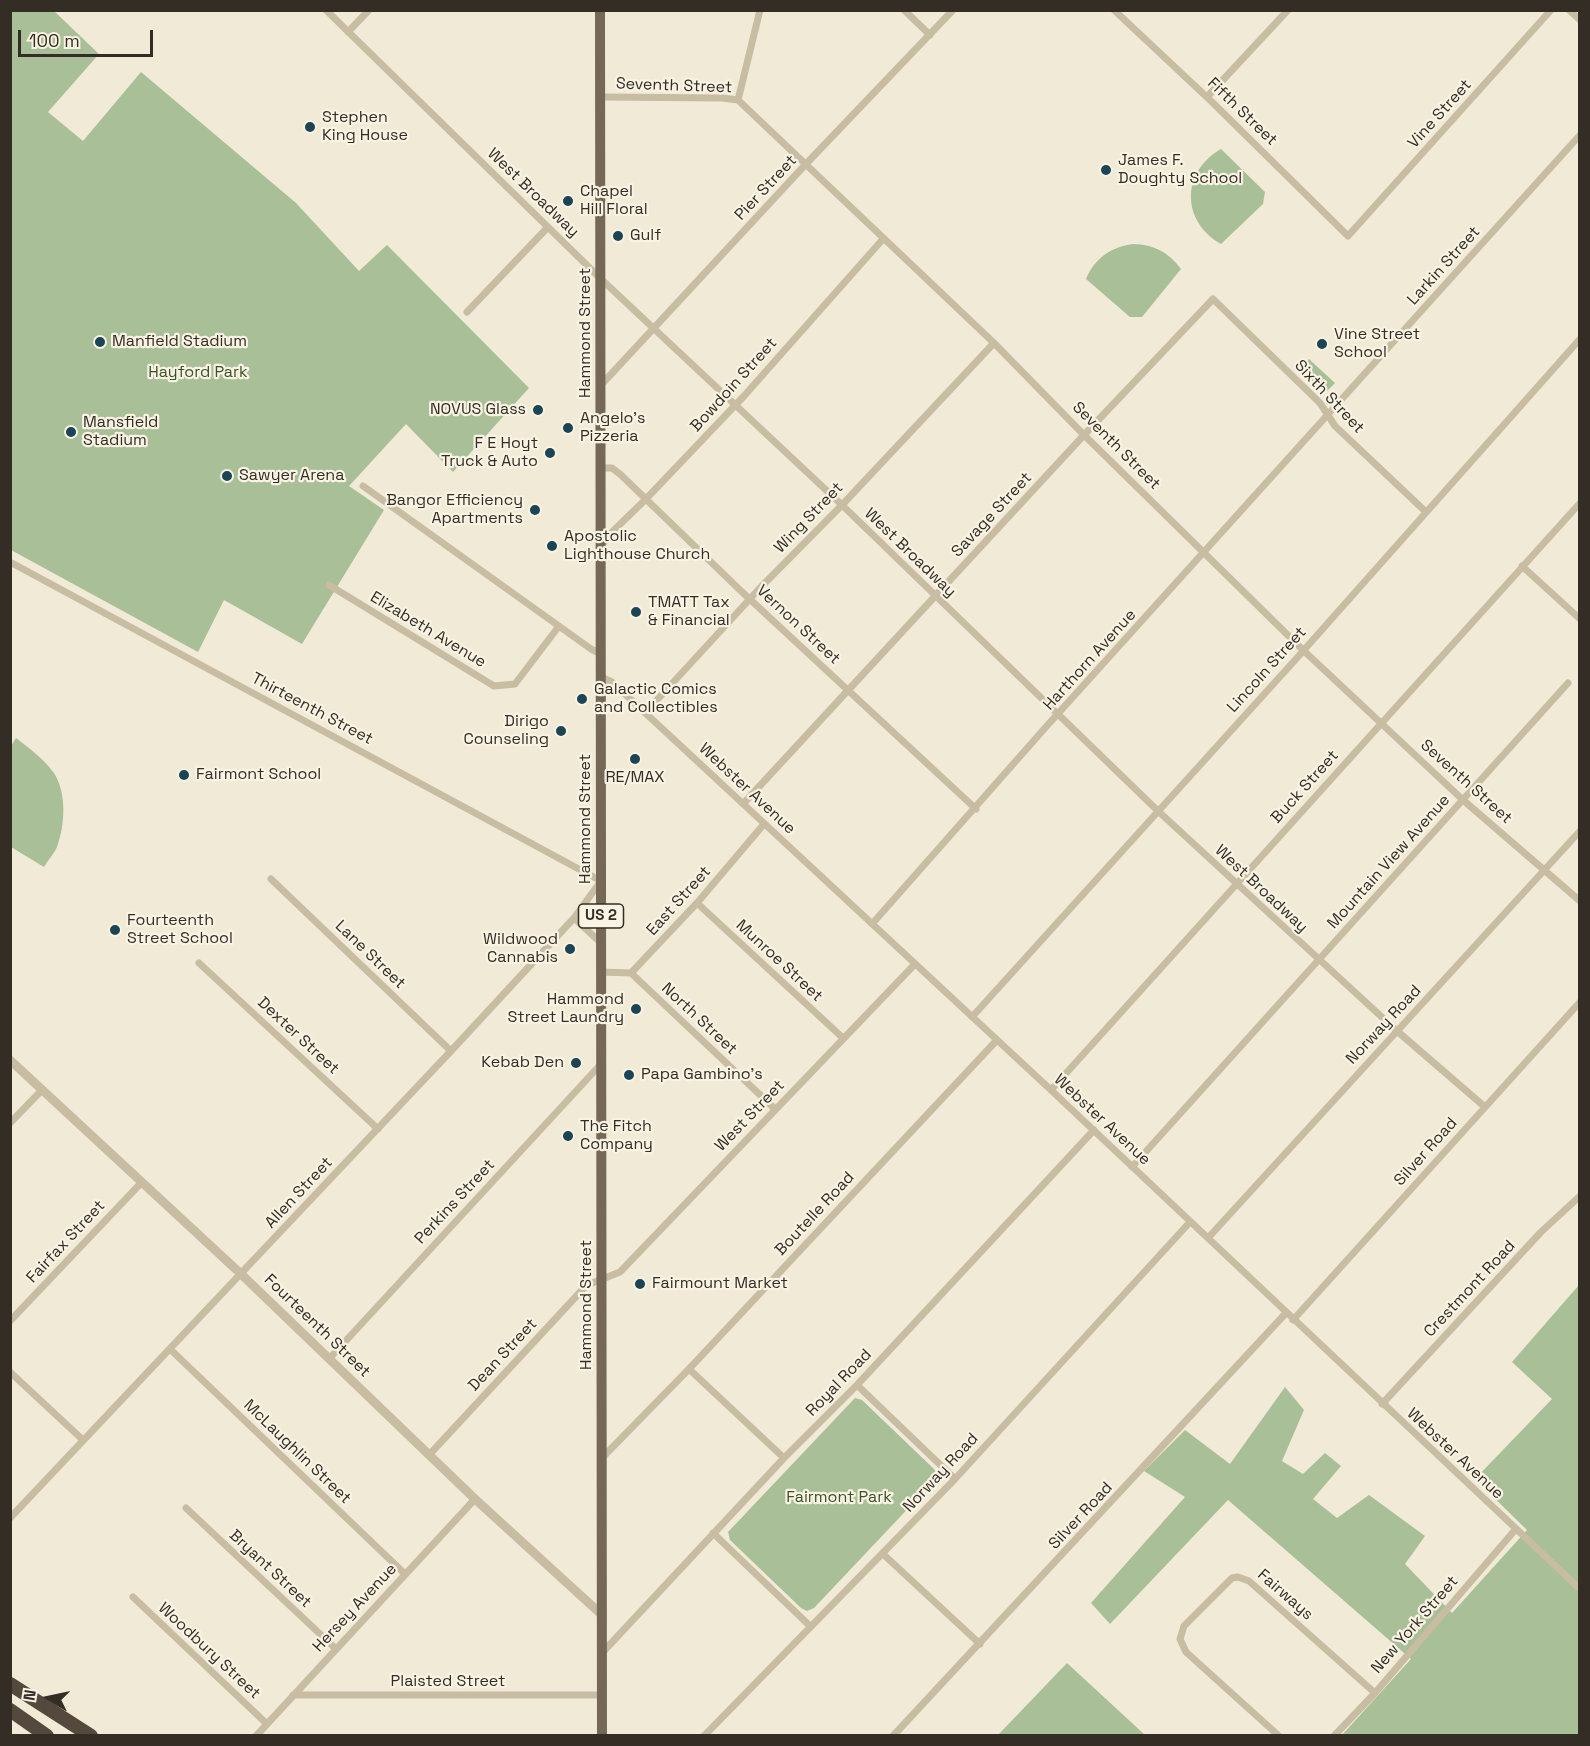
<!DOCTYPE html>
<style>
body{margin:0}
#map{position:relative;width:1590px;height:1746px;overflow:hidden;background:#f0ead7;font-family:"Space Grotesk",sans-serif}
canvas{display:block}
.frame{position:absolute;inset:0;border:12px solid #332d25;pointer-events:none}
.north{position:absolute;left:18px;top:1668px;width:60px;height:60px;-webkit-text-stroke:4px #f8f3e3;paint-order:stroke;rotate:279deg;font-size:16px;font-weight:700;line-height:24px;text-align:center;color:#332d25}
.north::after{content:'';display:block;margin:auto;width:21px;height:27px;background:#332d25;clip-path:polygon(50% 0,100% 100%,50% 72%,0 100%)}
.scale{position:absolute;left:18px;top:30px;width:135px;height:27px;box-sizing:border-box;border:3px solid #332d25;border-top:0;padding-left:8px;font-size:18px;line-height:21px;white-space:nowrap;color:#332d25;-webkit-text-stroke:4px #f8f3e3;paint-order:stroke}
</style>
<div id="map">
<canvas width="1590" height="1746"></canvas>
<div class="frame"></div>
<div class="north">N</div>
<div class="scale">100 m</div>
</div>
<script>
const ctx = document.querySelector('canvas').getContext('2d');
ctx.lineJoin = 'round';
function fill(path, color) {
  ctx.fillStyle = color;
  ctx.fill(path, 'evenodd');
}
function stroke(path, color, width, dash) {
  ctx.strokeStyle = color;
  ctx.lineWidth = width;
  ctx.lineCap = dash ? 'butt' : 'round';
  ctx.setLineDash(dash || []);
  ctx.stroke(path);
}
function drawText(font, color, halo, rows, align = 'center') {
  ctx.font = font + ' "Space Grotesk",sans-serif';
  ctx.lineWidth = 4.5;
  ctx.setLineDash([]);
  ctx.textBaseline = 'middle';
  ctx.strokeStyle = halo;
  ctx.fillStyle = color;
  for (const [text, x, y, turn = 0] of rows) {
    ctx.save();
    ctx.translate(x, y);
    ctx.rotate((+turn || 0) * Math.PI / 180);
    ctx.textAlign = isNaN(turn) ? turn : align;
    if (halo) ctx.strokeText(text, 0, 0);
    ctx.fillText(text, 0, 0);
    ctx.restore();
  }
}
const green = new Path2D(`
 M10,11H54L99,54L48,112L83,141L141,72L296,203L359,271L387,245L529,388L453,472L406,424L349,486L384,510L302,644L224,600L198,652L11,550Z
 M1221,149L1265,192L1263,204L1221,244C1181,221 1181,172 1221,149Z
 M1133,244C1154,244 1169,253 1181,269L1142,317H1130L1086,279C1095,258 1111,247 1133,244Z
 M1309,359L1335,383L1325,393L1299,369Z
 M16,738C29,748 44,759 54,773C67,794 65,824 57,847C54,854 48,860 44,867L11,847V746Z
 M1579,1285V1735H1342L1411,1659L1228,1500L1110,1624L1091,1603L1185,1497L1144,1471L1185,1430L1230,1464L1285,1387L1304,1410L1282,1461L1303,1474L1325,1453L1341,1466L1313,1499L1337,1518L1369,1495L1425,1536L1405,1564L1452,1613L1527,1530L1475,1479L1552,1399L1512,1362Z
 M855,1398L862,1400L934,1469L937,1474L934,1481L814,1608L807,1611L801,1608L730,1540L728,1532Z
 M1067,1663L1145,1735H998Z`);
const minor = new Path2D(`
 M326,10L601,279L842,505L1158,811L1397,1031L1485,1107
 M904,10L930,35
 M1114,10L1211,101L1348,236L1551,10
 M1569,10L1580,20
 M348,32L369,10
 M601,97L722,98L738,100L994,343L1084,435L1303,650L1463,800L1580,901
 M1207,97L1288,10
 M738,100L760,10
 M467,312L548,227
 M601,385L805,165L953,10
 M601,468H612L621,475L741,591L976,809
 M363,486L591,649L601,654
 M601,546L612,532L645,500L744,396L883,239
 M10,562L601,881L574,918L451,1051L10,1518
 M1522,566L1580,619
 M329,585L494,686L515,684L559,626
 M601,677L612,682L1051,1090L1580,1589
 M645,713L759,589L842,505L994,343
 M743,804L1084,435L1213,299L1320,403L1335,426L1426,512
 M271,879L451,1051
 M697,903L843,1038
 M574,918L601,943
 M872,924L1045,728L1580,135
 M199,963L378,1129
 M601,972L631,973L697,903L764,824
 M631,973L775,1109
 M972,1017L1296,659L1580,339
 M1051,1090L1580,503
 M10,1123L42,1090
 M1132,1167L1568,683
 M1208,1238L1580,831
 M1293,1320L1580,1002
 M10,1321L142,1182
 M171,1350L405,1574
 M329,1359L601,1064
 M689,1369L784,1458
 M10,1372L83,1440
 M857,1385L955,1479
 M1382,1404L1541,1232L1580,1196
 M429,1455L583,1289L590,1284L620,1272L915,964
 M602,1458L689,1369L997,1040
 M186,1508L336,1649
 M713,1533L810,1626
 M883,1554L980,1644
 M133,1597L267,1724
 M602,1653L784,1458L857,1385L1094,1130
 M293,1695H602
 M256,1736L475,1499
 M704,1736L955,1479L1190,1222
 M893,1736L1286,1313
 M1279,1736L1186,1652L1180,1639L1184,1626L1232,1578L1238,1577L1249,1581L1375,1693
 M1334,1736L1375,1693L1515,1530`);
const tertiary = new Path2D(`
 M10,1060L241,1274L475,1499L602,1615`);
const primary = new Path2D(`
 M600,10L602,1736`);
const motorway = new Path2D(`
 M10,1684L91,1736
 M10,1710L47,1736`);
const markers = [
 [310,127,6,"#1b4454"],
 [1106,170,6,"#1b4454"],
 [568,201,6,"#1b4454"],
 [618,236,6,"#1b4454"],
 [100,342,6,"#1b4454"],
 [1322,344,6,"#1b4454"],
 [538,410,6,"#1b4454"],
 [568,428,6,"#1b4454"],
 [71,432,6,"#1b4454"],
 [550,453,6,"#1b4454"],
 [227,476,6,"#1b4454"],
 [535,510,6,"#1b4454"],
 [552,546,6,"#1b4454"],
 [636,612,6,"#1b4454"],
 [582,699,6,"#1b4454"],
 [561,731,6,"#1b4454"],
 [635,759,6,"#1b4454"],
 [184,775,6,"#1b4454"],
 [115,930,6,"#1b4454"],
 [570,949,6,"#1b4454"],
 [636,1009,6,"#1b4454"],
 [576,1063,6,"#1b4454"],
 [629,1075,6,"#1b4454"],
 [568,1136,6,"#1b4454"],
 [640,1284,6,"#1b4454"]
];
const shields = [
 [601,916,45]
];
const shieldNames = [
 ["US 2",601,916]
];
const streetNames = [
 ["Seventh Street",674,86,2],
 ["Fifth Street",1242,112,44],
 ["Vine Street",1440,114,-48],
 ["Pier Street",766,188,-47],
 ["West Broadway",533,193,44],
 ["Larkin Street",1444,266,-48],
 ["Hammond Street",586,333,-90],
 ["Bowdoin Street",734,385,-48],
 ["Sixth Street",1329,397,47],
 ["Seventh Street",1116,446,45],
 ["Savage Street",992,515,-47],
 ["Wing Street",809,518,-46],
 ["West Broadway",910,553,44],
 ["Vernon Street",798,625,43],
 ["Elizabeth Avenue",428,630,31],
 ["Harthorn Avenue",1090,660,-48],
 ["Lincoln Street",1267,670,-48],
 ["Thirteenth Street",312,709,28],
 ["Seventh Street",1466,782,42],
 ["Buck Street",1305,787,-48],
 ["Webster Avenue",747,789,43],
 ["Hammond Street",586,819,-90],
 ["Mountain View Avenue",1389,862,-48],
 ["West Broadway",1261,889,43],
 ["East Street",679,901,-48],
 ["Lane Street",370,955,44],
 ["Munroe Street",779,961,43],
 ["North Street",699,1019,43],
 ["Norway Road",1384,1025,-47],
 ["Dexter Street",298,1036,43],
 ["West Street",750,1116,-46],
 ["Webster Avenue",1102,1120,43],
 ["Silver Road",1426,1152,-48],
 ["Allen Street",299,1193,-47],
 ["Perkins Street",455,1202,-47],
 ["Boutelle Road",815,1214,-47],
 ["Fairfax Street",66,1242,-47],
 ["Crestmont Road",1470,1289,-47],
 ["Hammond Street",587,1305,-90],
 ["Fourteenth Street",317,1326,44],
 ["Dean Street",503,1355,-47],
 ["Royal Road",839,1383,-46],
 ["McLaughlin Street",297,1452,44],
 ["Webster Avenue",1455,1454,43],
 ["Norway Road",941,1473,-47],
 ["Silver Road",1081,1516,-47],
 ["Bryant Street",270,1569,43],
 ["Fairways",1285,1595,41],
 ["Hersey Avenue",355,1608,-47],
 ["New York Street",1415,1625,-49],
 ["Woodbury Street",209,1651,43],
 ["Plaisted Street",448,1682]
];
const poiNames = [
 ["Stephen",322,118],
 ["King House",322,136],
 ["James F.",1118,161],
 ["Doughty School",1118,179],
 ["Chapel",580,192],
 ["Hill Floral",580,210],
 ["Gulf",630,236],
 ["Vine Street",1334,335],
 ["School",1334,353],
 ["Manfield Stadium",112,342],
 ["NOVUS Glass",526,410,"right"],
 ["Angelo's",580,419],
 ["Pizzeria",580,437],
 ["Mansfield",83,423],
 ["Stadium",83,441],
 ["F E Hoyt",538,444,"right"],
 ["Truck & Auto",538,462,"right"],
 ["Sawyer Arena",239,476],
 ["Bangor Efficiency",523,501,"right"],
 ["Apartments",523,519,"right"],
 ["Apostolic",564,537],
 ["Lighthouse Church",564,555],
 ["TMATT Tax",648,603],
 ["& Financial",648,621],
 ["Galactic Comics",594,690],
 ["and Collectibles",594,708],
 ["Dirigo",549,722,"right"],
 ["Counseling",549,740,"right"],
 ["Fairmont School",196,775],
 ["RE/MAX",635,778,"center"],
 ["Fourteenth",127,921],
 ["Street School",127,939],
 ["Wildwood",558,940,"right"],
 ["Cannabis",558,958,"right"],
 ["Hammond",624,1000,"right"],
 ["Street Laundry",624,1018,"right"],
 ["Kebab Den",564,1063,"right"],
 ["Papa Gambino's",641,1075],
 ["The Fitch",580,1127],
 ["Company",580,1145],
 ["Fairmount Market",652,1284]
];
const parkNames = [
 ["Hayford Park",198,373],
 ["Fairmont Park",839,1498]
];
fill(green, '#a9bf98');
stroke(minor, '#c8bca3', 7);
stroke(tertiary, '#c8bca3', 9);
stroke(primary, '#756856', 10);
stroke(motorway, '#54493c', 14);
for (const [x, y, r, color] of markers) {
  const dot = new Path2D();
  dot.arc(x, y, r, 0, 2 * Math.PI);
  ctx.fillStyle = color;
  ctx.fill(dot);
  stroke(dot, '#f8f3e3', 2);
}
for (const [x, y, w] of shields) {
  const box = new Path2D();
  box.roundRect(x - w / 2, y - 12, w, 24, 4.5);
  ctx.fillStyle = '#f8f3e3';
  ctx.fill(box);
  stroke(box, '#332d25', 1.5);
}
drawText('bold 15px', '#332d25', null, shieldNames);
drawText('16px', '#332d25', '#f8f3e3', streetNames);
drawText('16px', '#332d25', '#f8f3e3', poiNames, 'left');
drawText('16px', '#3a5129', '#f8f3e3', parkNames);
</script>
